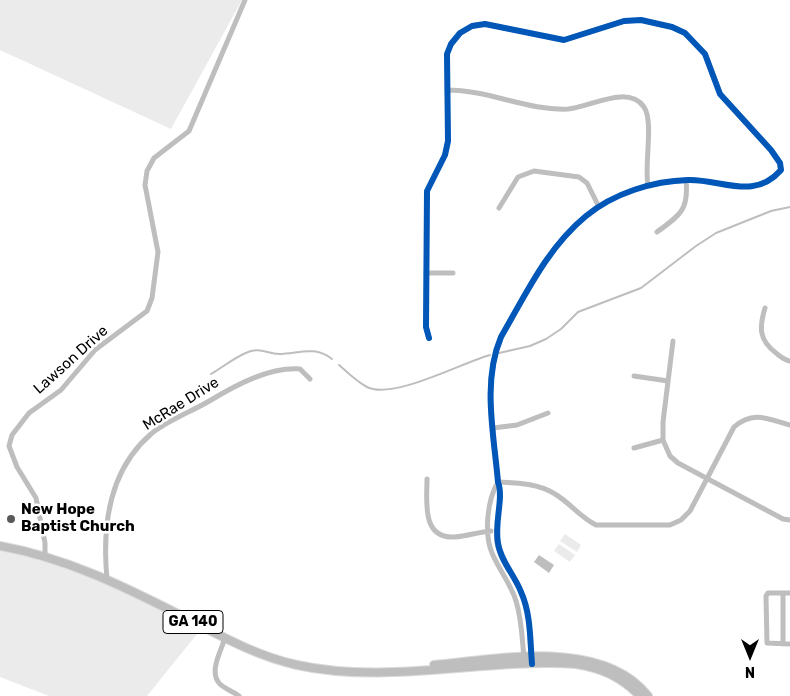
<!DOCTYPE html>
<style>
body{margin:0}
#map{position:relative;width:790px;height:696px;overflow:hidden;background:#fff;font-family:Rubik,sans-serif}
canvas{display:block}
.north{position:absolute;left:725px;top:631px;width:50px;height:50px;-webkit-text-stroke:4px #fff;paint-order:stroke;rotate:180deg;font-size:14px;font-weight:700;line-height:20px;text-align:center;color:#000}
.north::after{content:'';display:block;margin:auto;width:18px;height:22px;background:#000;clip-path:polygon(50% 0,100% 100%,50% 72%,0 100%)}
</style>
<div id="map">
<canvas width="790" height="696"></canvas>
<div class="north">N</div>
</div>
<script>
const ctx = document.querySelector('canvas').getContext('2d');
ctx.lineJoin = 'round';
function fill(path, color) {
  ctx.fillStyle = color;
  ctx.fill(path, 'evenodd');
}
function stroke(path, color, width, dash) {
  ctx.strokeStyle = color;
  ctx.lineWidth = width;
  ctx.lineCap = dash ? 'butt' : 'round';
  ctx.setLineDash(dash || []);
  ctx.stroke(path);
}
function drawText(font, color, halo, rows, align = 'center') {
  ctx.font = font + ' Rubik,sans-serif';
  ctx.lineWidth = 5;
  ctx.setLineDash([]);
  ctx.textBaseline = 'middle';
  ctx.strokeStyle = halo;
  ctx.fillStyle = color;
  for (const [text, x, y, turn = 0] of rows) {
    ctx.save();
    ctx.translate(x, y);
    ctx.rotate((+turn || 0) * Math.PI / 180);
    ctx.textAlign = isNaN(turn) ? turn : align;
    if (halo) ctx.strokeText(text, 0, 0);
    ctx.fillText(text, 0, 0);
    ctx.restore();
  }
}
const green = new Path2D(`
 M0,0H242L171,129L0,50Z
 M565,534L581,545L577,552L560,541Z
 M559,544L575,555L570,562L554,551Z
 M0,545L22,546L51,555L107,579L119,590L201,629L147,696H49L0,677Z`);
const water = new Path2D(`
 M539,555L554,565L549,573L534,562Z`);
const stream = new Path2D(`
 M499,353L530,346L546,339L561,329L578,312L641,288L696,246L716,233L771,211L790,207
 M339,365C347,372 357,382 367,387C393,400 461,363 490,355
 M211,374C223,367 235,357 248,352C259,347 268,354 279,354C298,354 314,345 332,359`);
const minor = new Path2D(`
 M447,90C489,90 528,111 568,109C590,107 628,84 644,107C654,122 644,164 648,186
 M499,208L518,177L534,171L579,177L587,183L599,207
 M657,232C680,215 689,210 686,180
 M426,273H453
 M765,308C759,328 759,340 776,353C781,357 784,360 790,361
 M429,338L426,327L427,191L445,155L448,141L447,54L451,44L460,33L472,26L485,24L564,40L624,21L641,20L672,27L685,33L705,54L720,94L771,150L780,163L781,170C754,201 722,179 688,180C653,181 614,193 586,216C547,248 526,294 501,337C482,382 494,435 498,482C504,498 494,523 497,543C500,559 514,575 521,591C530,612 530,636 531,659
 M673,341L663,422V440L670,456L678,463L783,519L790,520
 M634,376L668,381
 M493,428L517,425L548,413
 M634,448L663,440
 M427,479C427,501 421,539 455,537C467,536 479,532 491,531
 M498,482C517,483 538,483 555,494C570,503 580,517 596,525H670L681,520L690,511L734,427C753,410 768,419 790,425
 M498,482C487,500 484,534 492,553C499,570 511,584 516,601C522,620 522,639 524,658
 M45,556V543L36,498L17,467L9,446L12,435L29,413L61,390L95,350L147,311L152,298L158,252L145,185L147,171L154,158L189,131L245,0
 M107,579C102,527 109,470 151,434C166,421 193,411 211,400C236,385 269,367 300,369L310,379
 M783,593V644
 M790,593H768L766,596L767,643L790,644
 M225,638C221,651 209,671 219,683C224,689 233,691 239,696`);
const primary = new Path2D(`
 M0,546C66,558 123,586 182,616C219,635 256,656 297,665C388,685 484,658 576,664C602,668 621,677 640,696
 M434,665C499,659 603,638 648,696`);
const cycleway = new Path2D(`
 M429,338L426,327L427,191L445,155L448,141L447,54L451,44L460,33L472,26L485,24L564,40L624,21L641,20L672,27L685,33L705,54L720,94L771,150L780,163L781,170C754,201 722,179 688,180C653,181 614,193 586,216C547,248 526,294 501,337C482,382 494,435 498,482C504,498 494,523 498,543C500,560 515,576 521,592C531,614 530,640 532,664`);
const markers = [
 [11,519,5,"#595959"]
];
const shields = [
 [193,622,60]
];
const shieldNames = [
 ["GA 140",193,622]
];
const streetNames = [
 ["Lawson Drive",71,360,-42],
 ["McRae Drive",181,404,-32]
];
const poiNames = [
 ["New Hope",21,510],
 ["Baptist Church",21,527]
];
fill(green, '#ebebeb');
fill(water, '#bebebe');
stroke(stream, '#bebebe', 2);
stroke(primary, '#dbdbdb', 10);
stroke(minor, '#bebebe', 5);
stroke(primary, '#bebebe', 8);
stroke(cycleway, '#0057b8', 6);
for (const [x, y, r, color] of markers) {
  const dot = new Path2D();
  dot.arc(x, y, r, 0, 2 * Math.PI);
  ctx.fillStyle = color;
  ctx.fill(dot);
  stroke(dot, '#fff', 2);
}
for (const [x, y, w] of shields) {
  const box = new Path2D();
  box.roundRect(x - w / 2, y - 11.5, w, 23, 4);
  ctx.fillStyle = '#fff';
  ctx.fill(box);
  stroke(box, '#000', 1);
}
drawText('bold 14px', '#000', null, shieldNames);
drawText('15px', '#000', '#fff', streetNames);
drawText('bold 15px', '#000', '#fff', poiNames, 'left');
</script>
